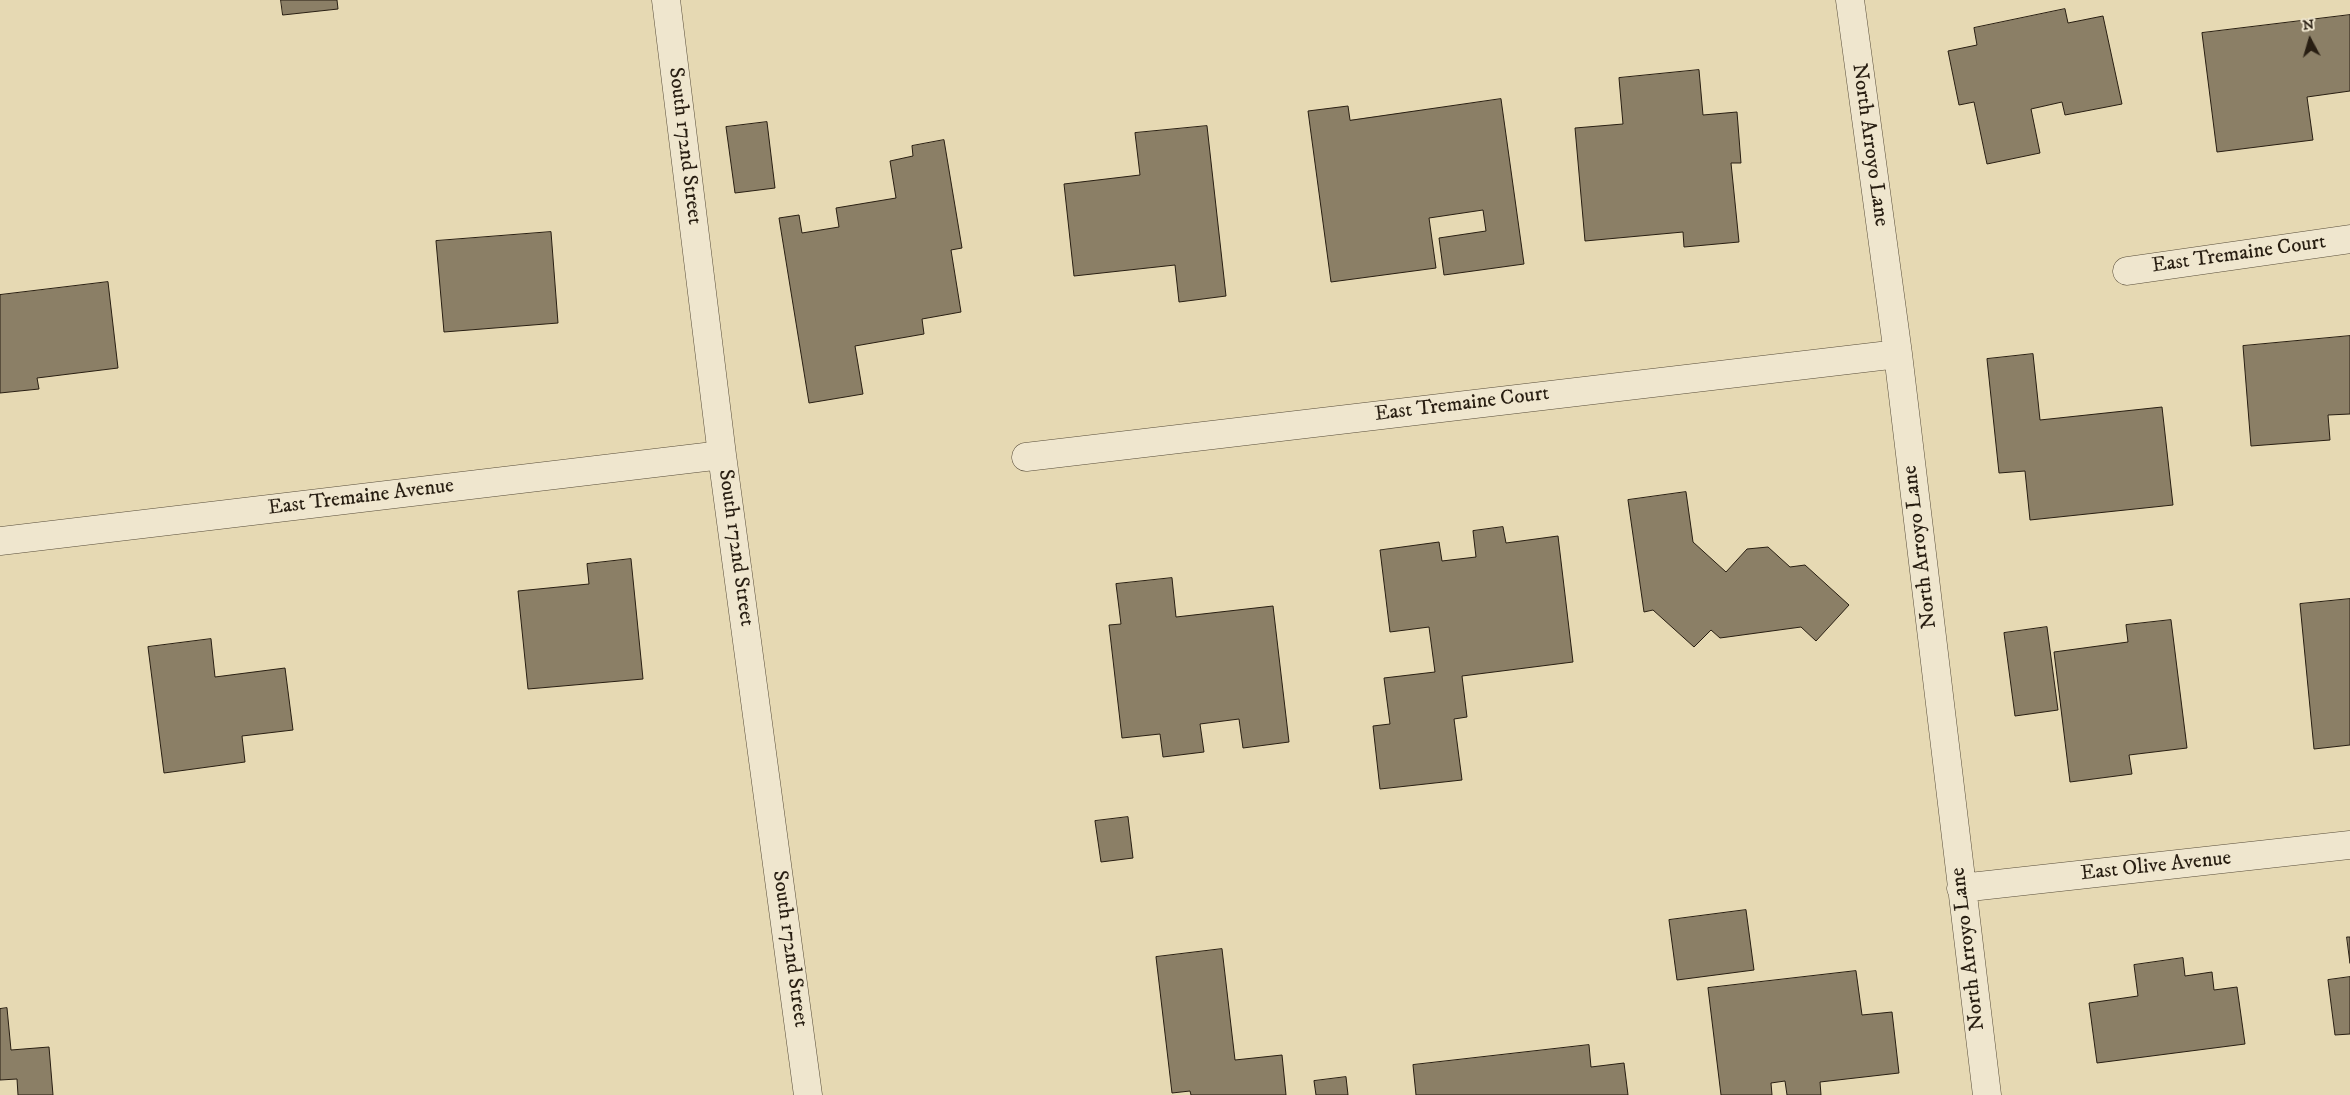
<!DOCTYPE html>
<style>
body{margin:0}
#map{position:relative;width:2350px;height:1095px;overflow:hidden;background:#e6d9b3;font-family:"IM FELL DW Pica",serif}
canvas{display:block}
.north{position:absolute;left:2285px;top:15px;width:50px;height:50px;-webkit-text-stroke:4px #efe6ce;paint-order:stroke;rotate:354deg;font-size:14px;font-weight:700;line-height:20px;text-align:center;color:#281e12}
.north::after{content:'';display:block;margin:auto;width:18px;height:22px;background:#281e12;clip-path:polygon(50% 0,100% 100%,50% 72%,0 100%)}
</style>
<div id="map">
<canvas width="2350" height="1095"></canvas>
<div class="north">N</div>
</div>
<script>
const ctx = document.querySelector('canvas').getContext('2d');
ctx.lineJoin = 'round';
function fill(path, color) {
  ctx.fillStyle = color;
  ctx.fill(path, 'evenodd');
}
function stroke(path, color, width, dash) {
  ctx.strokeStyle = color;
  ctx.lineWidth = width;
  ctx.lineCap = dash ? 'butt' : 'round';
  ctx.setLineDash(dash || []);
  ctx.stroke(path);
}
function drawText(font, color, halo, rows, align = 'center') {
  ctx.font = font + ' "IM FELL DW Pica",serif';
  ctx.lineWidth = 5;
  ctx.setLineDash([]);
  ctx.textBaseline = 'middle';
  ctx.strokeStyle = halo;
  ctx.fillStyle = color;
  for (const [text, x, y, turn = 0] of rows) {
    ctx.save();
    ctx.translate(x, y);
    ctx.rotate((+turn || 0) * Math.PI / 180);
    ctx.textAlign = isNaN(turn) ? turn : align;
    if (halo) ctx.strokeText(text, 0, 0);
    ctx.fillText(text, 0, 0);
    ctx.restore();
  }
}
const building = new Path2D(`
 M281,0H337L338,9L283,15Z
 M2065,9L2068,23L2103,16L2122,104L2065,115L2062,102L2031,109L2040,153L1987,164L1974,102L1959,105L1948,51L1977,45L1974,28Z
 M2350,15V91L2307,97L2313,140L2217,152L2202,33Z
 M1699,70L1703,115L1737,112L1741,163H1731L1739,242L1684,247L1683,232L1585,241L1575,128L1623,124L1619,78Z
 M1501,99L1524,264L1444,275L1439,238L1486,231L1483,210L1429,218L1436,268L1331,282L1308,111L1348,106L1350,120Z
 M767,122L775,188L735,193L726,127Z
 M1207,126L1226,296L1179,302L1175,265L1074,276L1064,184L1140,175L1135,133Z
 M944,140L962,248L951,250L961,312L922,319L924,334L855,346L863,394L809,403L779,218L799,215L802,233L839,227L836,208L896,198L890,161L913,156L912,146Z
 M551,232L558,323L444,332L436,241Z
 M108,282L118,368L37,378L39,389L0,393V295Z
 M2350,336V414L2328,415L2330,440L2251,446L2243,346Z
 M2033,354L2040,420L2162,407L2173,505L2030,520L2025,471L1999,473L1987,359Z
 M1686,492L1693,542L1726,572L1747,549L1768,547L1790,567L1805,565L1849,605L1816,641L1801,627L1720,638L1711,630L1694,647L1653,610L1644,612L1628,500Z
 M1503,527L1506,543L1558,536L1573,662L1462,676L1467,717L1454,719L1462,780L1380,789L1373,726L1390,724L1384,678L1435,672L1429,627L1390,632L1380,550L1439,542L1442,561L1476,557L1473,531Z
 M631,559L643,679L528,689L518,591L589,584L587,564Z
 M1172,578L1176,617L1273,606L1289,742L1243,748L1239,719L1200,724L1204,752L1163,757L1160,734L1122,738L1109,625L1121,624L1116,584Z
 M2350,599V745L2314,749L2300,604Z
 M2171,620L2187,748L2129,755L2132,774L2070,782L2054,652L2128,642L2126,625Z
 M2047,627L2058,710L2015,716L2004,633Z
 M211,639L215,677L285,668L293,730L242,736L245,762L164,773L148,647Z
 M1128,817L1133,858L1101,862L1095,821Z
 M1746,910L1754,970L1677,980L1669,920Z
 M2347,937H2350V963Z
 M1222,949L1235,1060L1282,1055L1286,1095H1191L1190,1091L1172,1093L1156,957Z
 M2183,958L2185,976L2212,972L2214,990L2237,987L2245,1044L2097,1063L2089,1003L2138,996L2134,965Z
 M1856,971L1862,1015L1892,1012L1899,1073L1820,1082L1821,1095H1787L1785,1081L1771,1083L1772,1095H1721L1708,988Z
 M2350,977V1034L2335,1035L2328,980Z
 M7,1008L11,1050L49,1047L53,1095H18L17,1079L0,1080V1009Z
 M1589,1045L1591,1067L1624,1063L1628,1095H1416L1413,1065Z
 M1346,1077L1348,1095H1316L1314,1081Z`);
const street = new Path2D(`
 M666,0L722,455L808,1095
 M1850,0L1898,354L1987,1095
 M2127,271L2350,239
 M1026,457L1898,354
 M0,541L722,455
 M1961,888L2350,845`);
const streetNames = [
 ["North Arroyo Lane",1869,145,82],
 ["South 172nd Street",684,146,83],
 ["East Tremaine Court",2239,255,-8],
 ["East Tremaine Court",1462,405,-7],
 ["East Tremaine Avenue",361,498,-7],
 ["North Arroyo Lane",1921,547,-97],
 ["South 172nd Street",735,548,82],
 ["East Olive Avenue",2156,867,-6],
 ["South 172nd Street",789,949,82],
 ["North Arroyo Lane",1969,949,-97]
];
fill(building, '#8b7f66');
stroke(building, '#281e12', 1);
stroke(street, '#584d3a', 29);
stroke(street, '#efe6ce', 28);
drawText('21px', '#281e12', '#efe6ce', streetNames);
</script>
